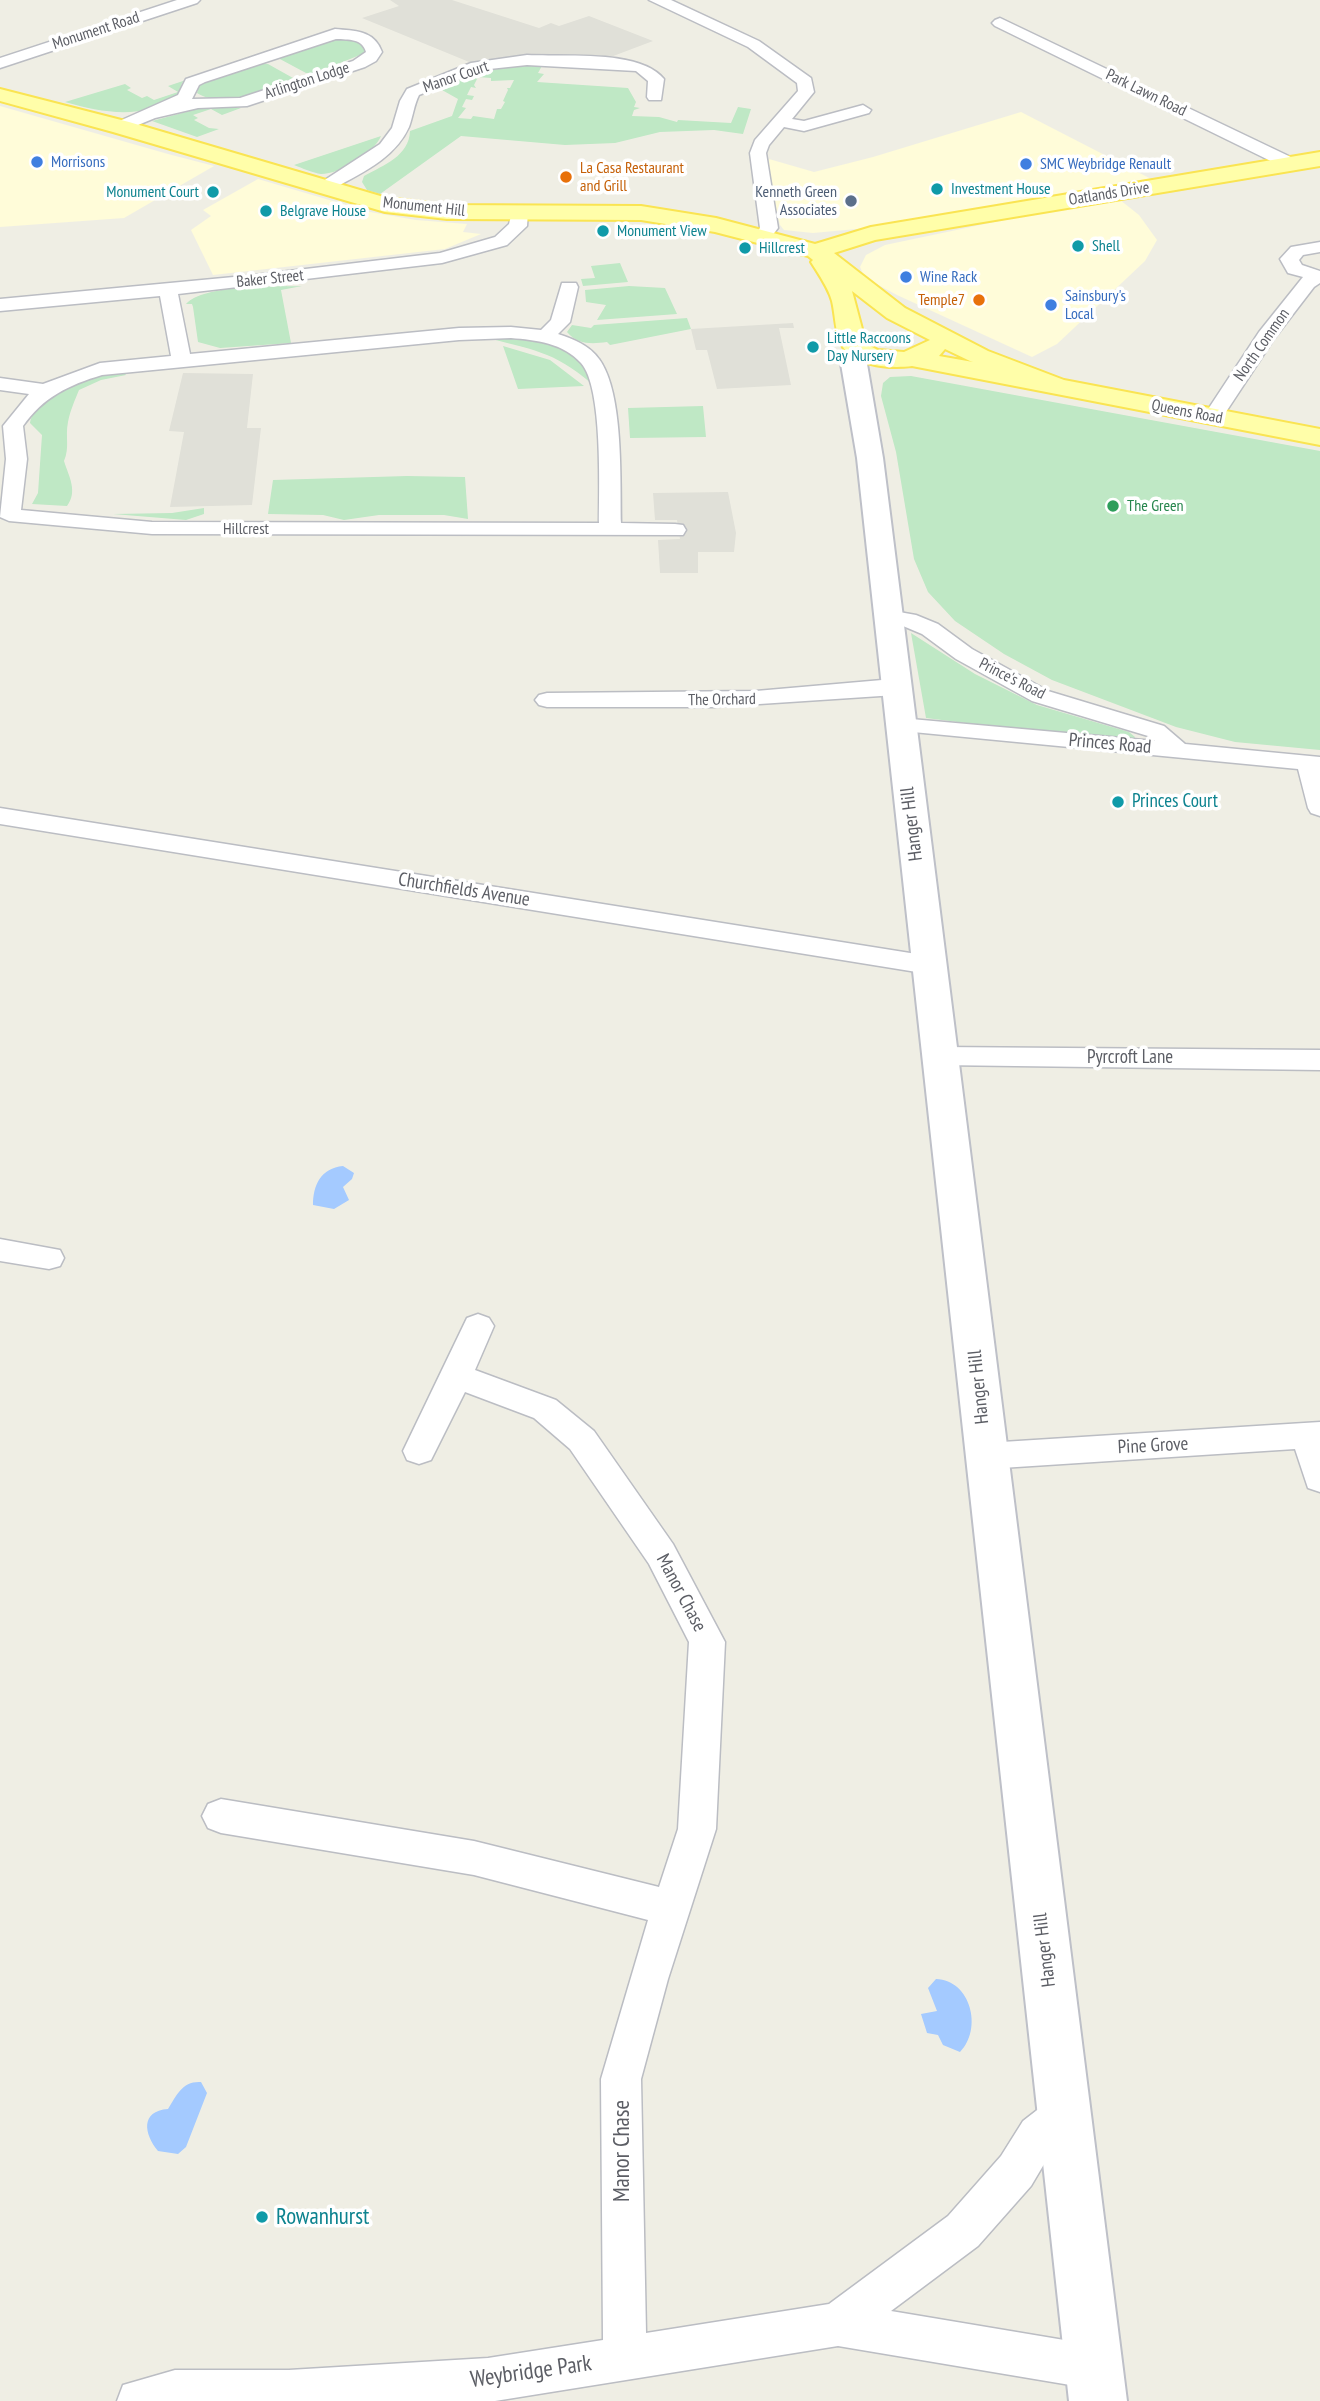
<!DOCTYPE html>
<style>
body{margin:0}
canvas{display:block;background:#efeee4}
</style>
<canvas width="1320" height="2401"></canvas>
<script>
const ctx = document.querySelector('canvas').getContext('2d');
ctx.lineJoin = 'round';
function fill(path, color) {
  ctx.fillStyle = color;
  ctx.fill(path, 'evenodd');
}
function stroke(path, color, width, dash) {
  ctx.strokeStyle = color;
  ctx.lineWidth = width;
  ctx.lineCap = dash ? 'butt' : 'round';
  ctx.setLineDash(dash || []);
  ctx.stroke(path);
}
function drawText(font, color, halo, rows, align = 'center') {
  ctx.font = font + ' "PT Sans Narrow",sans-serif';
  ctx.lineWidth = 7;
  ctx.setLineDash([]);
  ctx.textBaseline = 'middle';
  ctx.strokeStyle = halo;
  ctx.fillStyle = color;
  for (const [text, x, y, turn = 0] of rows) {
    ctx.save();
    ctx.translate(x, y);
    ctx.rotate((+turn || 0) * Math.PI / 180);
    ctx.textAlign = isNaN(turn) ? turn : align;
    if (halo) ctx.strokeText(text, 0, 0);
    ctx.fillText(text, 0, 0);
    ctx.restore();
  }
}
const commercial = new Path2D(`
 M0,106L168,154L214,166L124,218L0,227Z
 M1021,112L1159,183L1110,192L1139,215L1157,240L1145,261L1057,344L1032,357L897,295L865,278L860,267L866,255L885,245L1042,212L813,233L784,230L780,225L770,187L769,159L814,172L873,157Z
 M258,179L370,212L416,220L467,224L463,232L481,234L445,249L213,275L191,230L211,216L203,210Z`);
const industrial = new Path2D(`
 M390,0H452L539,28L551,23L559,26L589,16L653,41L608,58L526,55L474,64L362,18L399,6Z
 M793,323L794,328H779L791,385L717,389L707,350H696L691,329Z
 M183,373L253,374L247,428H261L252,505L170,507L184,432L169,431Z
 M728,492L736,533L734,552H698V573H660L658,540L680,539L677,520H655L653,493Z`);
const green = new Path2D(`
 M338,36H347L366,44L365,53L315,73H306L278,58Z
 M257,63L268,64L293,78C273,93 219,108 197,93L199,84Z
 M516,64H543L538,73L544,74L537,82L628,88L636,102L634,107L640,108L634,110L632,116L659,117L677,122L678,120L731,123L738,107L751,109L743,134L714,130L660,132L615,143L565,145L461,136L380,194L367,190L362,182L364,176C384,165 409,156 410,131L452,116L458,99L442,90L444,86L494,68ZM478,77L491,78V81L514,80L510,88H507L508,90L503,101L505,102L501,109H497L494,119L473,116L471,119L458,118L466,108L462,107L466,99L472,100L474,96L467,95L471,87L476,88L474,85Z
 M186,80L182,83L179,96C142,120 104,113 65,102L125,84L131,88L127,90L142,98L147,96L154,100L178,92L168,86Z
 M205,107L241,108L222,115L211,109L193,115L198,118L194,120L209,128L219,129L197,137L152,121Z
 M381,136C374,153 341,174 321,174C313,173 302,168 294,165Z
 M620,263L628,282L583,286L581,279L595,278L591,266Z
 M302,286L281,290L291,343L220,348L198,342L193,307L192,304H186C204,284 274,287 302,286Z
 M629,286L665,288L677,314L597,320L606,305L586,302L585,290Z
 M687,318L691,329L610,345L607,342C592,344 578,345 567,332L572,325L591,328L594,325Z
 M484,337C510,337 573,341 587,368C589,373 590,379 592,384C553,350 531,350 484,337Z
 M503,346L550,360L584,386L518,389Z
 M122,370L126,375L101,380L79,390C75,400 70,411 68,422C65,437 70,447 64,461C69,477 78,491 67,506L32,504L38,493L42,435L30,423C38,387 92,377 122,370Z
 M911,376L1320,451V750L1235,742L1176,727L1052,680L1004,654L955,621L928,592L914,559L896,452L881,396L883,383L890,377Z
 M703,406L706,437L630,438L628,408Z
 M407,476L465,477L468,519L444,515H379L344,520L323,515L268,514L273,480Z
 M204,508V514L186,520L113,514L172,513Z
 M911,633L975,674L1037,705L1129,732L1135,737L1133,741L1125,743L926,718Z`);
const water = new Path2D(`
 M343,1166L354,1173L352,1179L343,1187L349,1200L334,1209L313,1205C313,1185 321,1168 343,1166Z
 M936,1979C971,1980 983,2029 960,2052L943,2045L938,2035L927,2033L921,2014L937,2011L928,1988Z
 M201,2082L207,2093L186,2147L178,2154L158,2151C144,2134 140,2111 168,2109C177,2095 182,2081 201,2082Z`);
const street = new Path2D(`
 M177,0H200L197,3L0,68V58Z
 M649,0H671L759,41L811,78L814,92L792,119L804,121L863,105L871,110L869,113L804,131L784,127L769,145L766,153L778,228L768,241L762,242L753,237L760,228L750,153L755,140L798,91L797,83L748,47Z
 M1000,18L1297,160L1300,164L1291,169L1285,168L995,26L992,23L995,20Z
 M335,29C355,31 374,30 382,52L376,61L365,67L247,106L198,108L155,118L121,132L113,127L115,123L178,95L186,79ZM336,39C349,40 362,38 366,52L353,61L240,98L192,99L199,85L205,82Z
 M527,55C564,57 640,49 664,79L661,100H649L647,97L648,81L636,71L527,65L480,70L419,95C414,105 413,116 409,127C394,160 359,174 329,191L323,192L314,187L380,144L392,128L400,101L407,89L471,63Z
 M519,207L528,212L527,226L507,245L442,263L178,294L190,354L459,328L511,327L541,330L551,320L562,283H576L578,287L570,322L558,334C574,339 590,346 599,359C624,393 620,481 621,523L675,524L683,525L686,530L683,535L152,534L9,521L0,517L6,459L3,426L29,394L0,390V378L43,384L100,363L171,356L160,296L0,311V299L255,275L440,253L495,237L509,224L513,208ZM511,338C536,340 563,343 581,363C603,387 599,489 599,523L152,522L21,510L27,459L23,426C43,397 69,385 102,375L459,340Z
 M1320,242V252L1303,255L1299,260L1302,265L1320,271V283L1314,287L1274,339L1220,421H1206L1203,417L1259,332L1303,277L1288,273L1280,259L1291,247Z
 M888,610L916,615L938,624L972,649L1048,691L1164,726L1185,744L1320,757V816L1311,813L1308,808L1298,769L892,730L888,725L892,720L900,718L1155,741L1148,736L1032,701L956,659L922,634L903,626L880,622L877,617L880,612Z
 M882,680L904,683L908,688L904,693L896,695L714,707H547L539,705L535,700L539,695L547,693L756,691Z
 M0,808L929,956L939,959L942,965L939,971L929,974L0,824Z
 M939,1047L1320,1050V1070L939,1065L929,1063L925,1056L929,1049Z
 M0,1239L60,1250L64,1258L60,1266L49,1269L0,1261Z
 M478,1314L489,1318L494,1326L475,1370L556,1400L594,1431L673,1544L725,1642L716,1829L668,1979L641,2079L646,2333L829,2304L948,2216L1001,2156L1023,2121L1050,2100L1064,2094L1078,2100L1084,2114L1078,2128L1053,2149L1031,2186L978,2246L891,2311L1094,2345L1110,2351L1116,2367L1110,2383L1094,2389L838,2346L495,2401H117L123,2385L175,2370H289L488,2358L603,2340L601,2079L648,1920L474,1875L221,1833L208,1828L202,1816L208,1804L221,1799L474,1841L659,1887L678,1829L689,1642L649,1564L570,1449L534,1418L465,1392L431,1460L419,1464L407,1460L403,1451L467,1318Z
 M1320,1422V1492L1308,1488L1295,1449L986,1469L974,1465L970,1456L974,1447L986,1443Z`);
const secondary = new Path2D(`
 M859,343L868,346L872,351L867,364L883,458L1127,2401H1069L857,458L841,364L850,346Z`);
const primary = new Path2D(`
 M0,89L129,122L387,198L447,205L641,206L716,218L815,244L871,227L1320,152V166L875,240L834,253L905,308L988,351L1064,380L1320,429V445L912,366C888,369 848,366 839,339C835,327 835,314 832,301C828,287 819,275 811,262L813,260L808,256L715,232L641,220L447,219L385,212L113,132L0,101ZM852,291L887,318L930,340L904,352L878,350L866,344ZM945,349L970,361L973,362L939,356Z`);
const markers = [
 [37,162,7,"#3f7fe0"],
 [1026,164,7,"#3f7fe0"],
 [566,177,7,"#e8710a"],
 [937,189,7,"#0f9aa8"],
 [213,192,7,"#0f9aa8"],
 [851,201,7,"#5c6f8a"],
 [266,211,7,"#0f9aa8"],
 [603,231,7,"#0f9aa8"],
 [1078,246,7,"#0f9aa8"],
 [745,248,7,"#0f9aa8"],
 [906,277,7,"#3f7fe0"],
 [979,300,7,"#e8710a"],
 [1051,305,7,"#3f7fe0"],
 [813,347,7,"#0f9aa8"],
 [1113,506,7,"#2e9e5b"],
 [1118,802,7,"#0f9aa8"],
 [262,2217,7,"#0f9aa8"]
];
const farStreetnames = [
 ["Monument Road",96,31,-18],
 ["Manor Court",456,77,-19],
 ["Arlington Lodge",307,81,-18],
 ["Park Lawn Road",1146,93,26],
 ["Oatlands Drive",1109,194,-9],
 ["Monument Hill",424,207,6],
 ["Baker Street",270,279,-6],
 ["North Common",1262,345,-55],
 ["Queens Road",1187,412,11],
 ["Hillcrest",246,529],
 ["Prince's Road",1012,679,27],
 ["The Orchard",722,700,-1]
];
const farShopnames = [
 ["Morrisons",51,162],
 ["SMC Weybridge Renault",1040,164],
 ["Wine Rack",920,277],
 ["Sainsbury's",1065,296],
 ["Local",1065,314]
];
const farFoodnames = [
 ["La Casa Restaurant",580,168],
 ["and Grill",580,186],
 ["Temple7",965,300,"right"]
];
const farCulturenames = [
 ["Investment House",951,189],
 ["Monument Court",199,192,"right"],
 ["Belgrave House",280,211],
 ["Monument View",617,231],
 ["Shell",1092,246],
 ["Hillcrest",759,248],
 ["Little Raccoons",827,338],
 ["Day Nursery",827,356]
];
const farServicenames = [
 ["Kenneth Green",837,192],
 ["Associates",837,210]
];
const farLeisurenames = [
 ["The Green",1127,506]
];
const streetNames = [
 ["Princes Road",1110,744,5],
 ["Hanger Hill",912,824,-97],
 ["Churchfields Avenue",464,890,9],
 ["Pyrcroft Lane",1130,1058],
 ["Hanger Hill",979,1387,-96],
 ["Pine Grove",1153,1446,-3],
 ["Manor Chase",681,1593,62],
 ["Hanger Hill",1045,1950,-97]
];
const cultureNames = [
 ["Princes Court",1132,802]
];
const nearStreetnames = [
 ["Manor Chase",622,2151,-90],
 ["Weybridge Park",531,2372,-8]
];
const nearCulturenames = [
 ["Rowanhurst",276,2217]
];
fill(commercial, '#fffcd9');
fill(industrial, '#e0e0d8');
fill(green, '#bfe8c5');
fill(water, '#a4caff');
stroke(street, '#bbbdc3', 3);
stroke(secondary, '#bec0c8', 4);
stroke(primary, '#fae452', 4);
fill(street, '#fff');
fill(secondary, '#fff');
fill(primary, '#fffea9');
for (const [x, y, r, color] of markers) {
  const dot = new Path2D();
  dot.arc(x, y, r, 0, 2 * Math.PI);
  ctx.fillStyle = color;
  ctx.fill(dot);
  stroke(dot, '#fff', 2.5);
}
drawText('16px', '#5c5e65', '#fff', farStreetnames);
drawText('16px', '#366cbe', '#fff', farShopnames, 'left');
drawText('16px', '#c56008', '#fff', farFoodnames, 'left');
drawText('16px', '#0d838f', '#fff', farCulturenames, 'left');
drawText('16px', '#4e5e75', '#fff', farServicenames, 'right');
drawText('16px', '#27864d', '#fff', farLeisurenames, 'left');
drawText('19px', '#5c5e65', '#fff', streetNames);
drawText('19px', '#0d838f', '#fff', cultureNames, 'left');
drawText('23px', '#5c5e65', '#fff', nearStreetnames);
drawText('23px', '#0d838f', '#fff', nearCulturenames, 'left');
</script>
